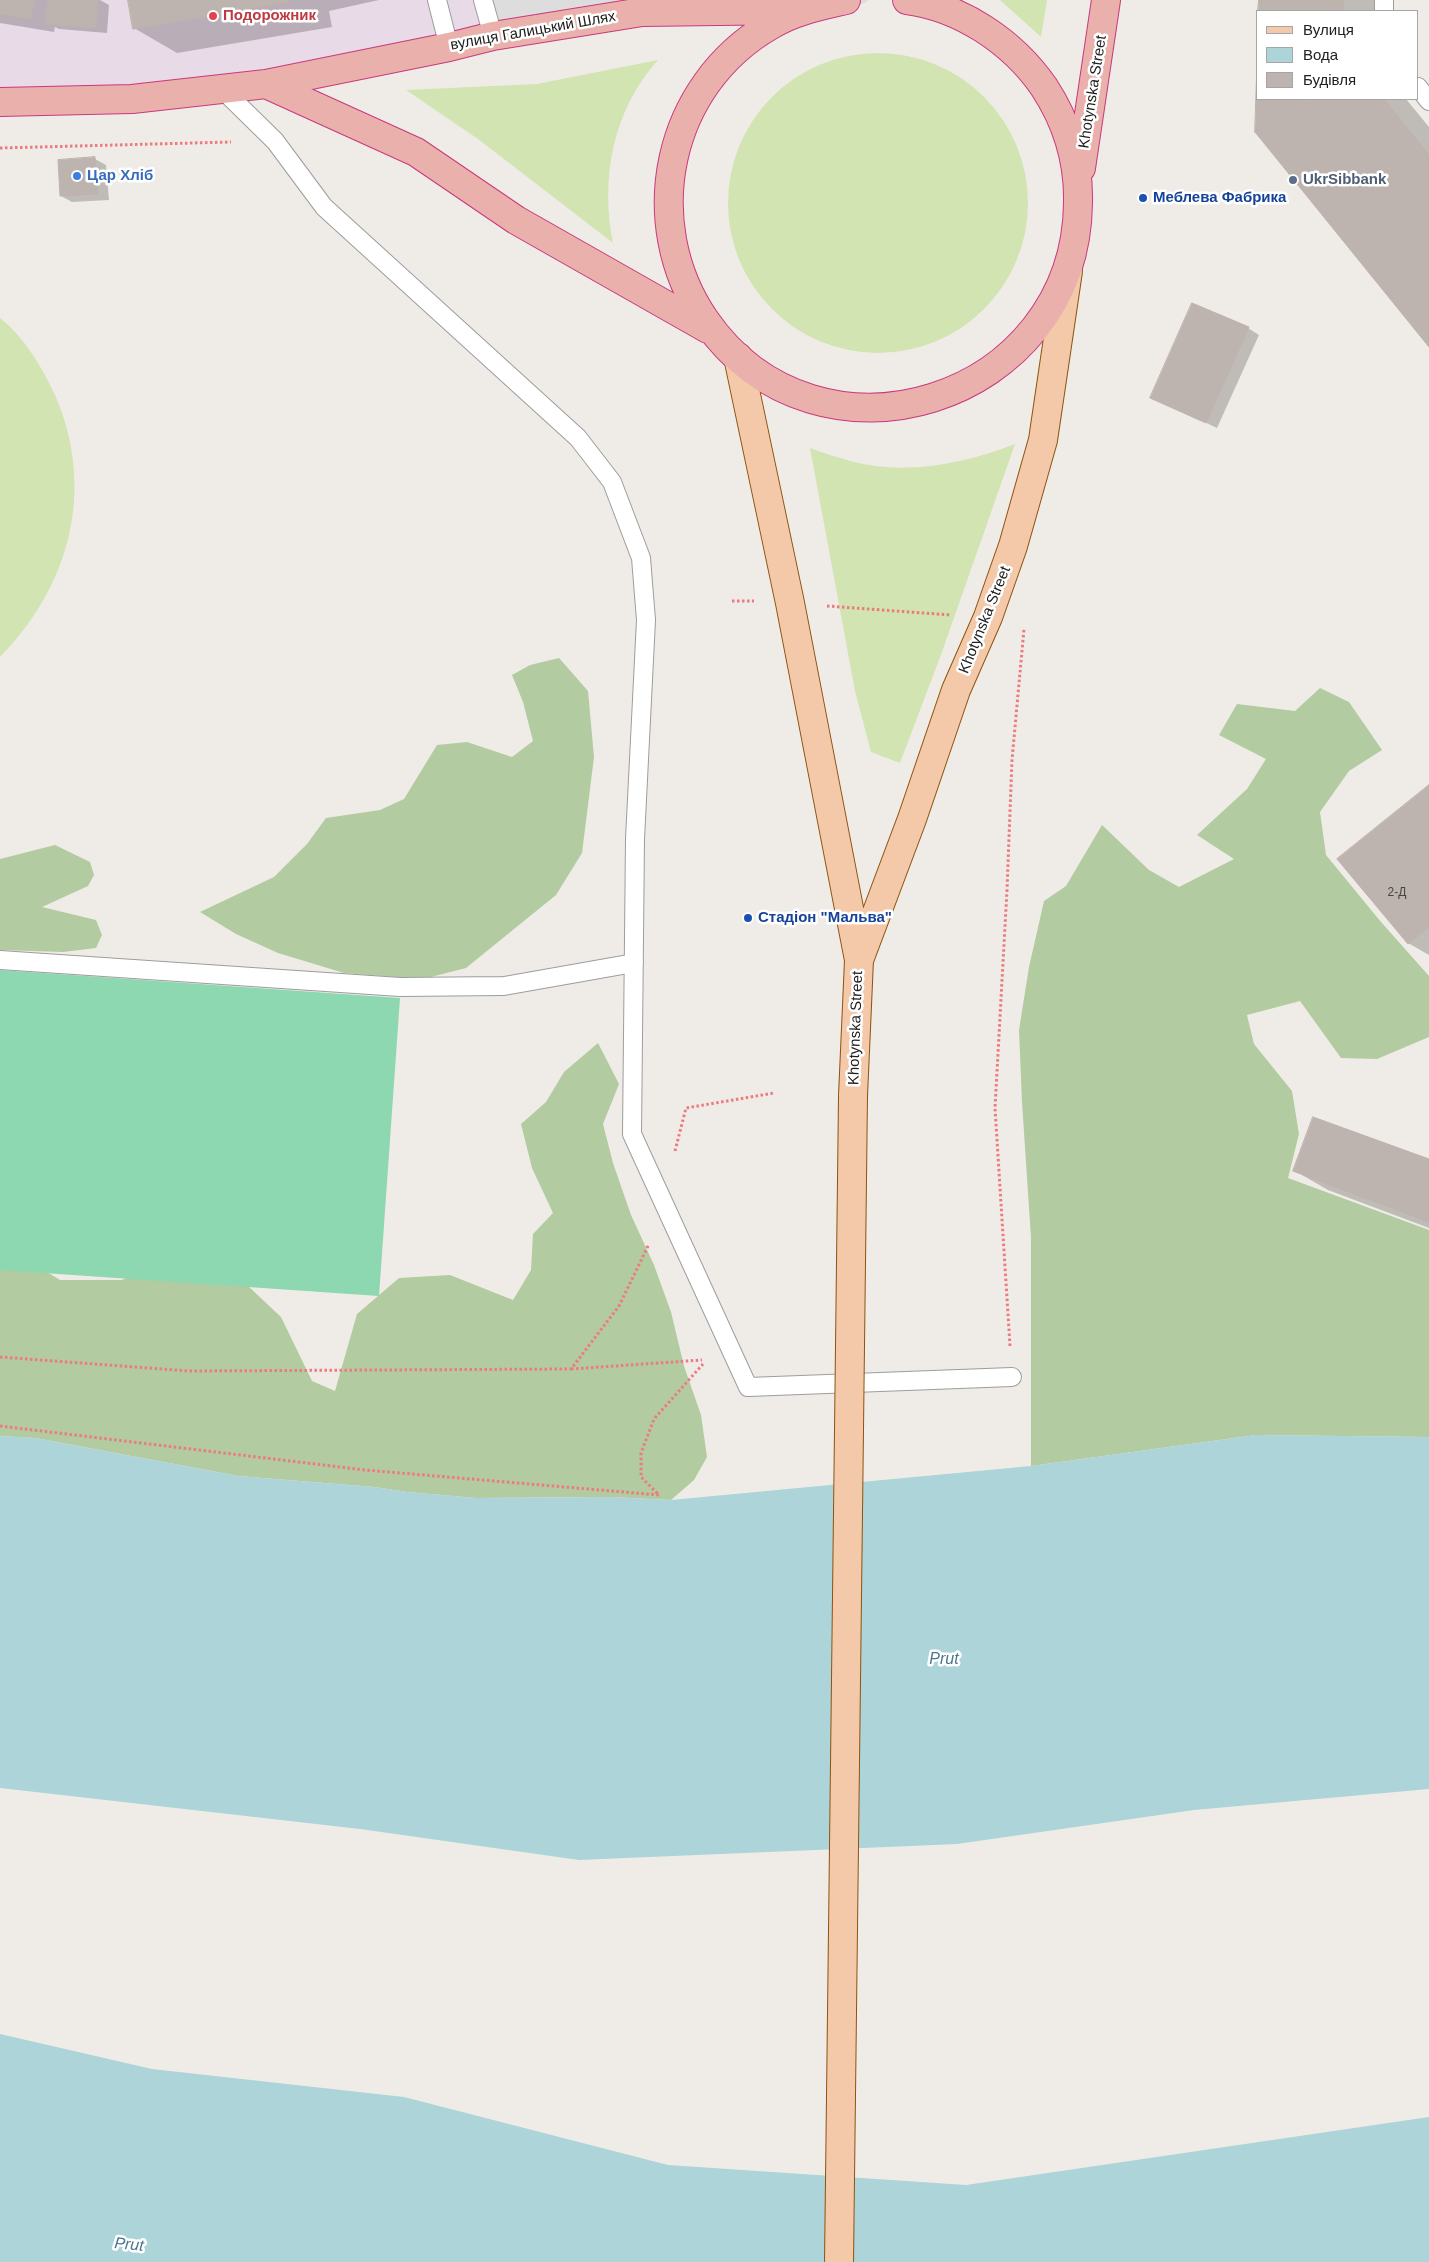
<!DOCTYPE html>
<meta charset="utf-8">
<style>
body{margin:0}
#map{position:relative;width:1429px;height:2262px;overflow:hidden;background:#efece7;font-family:Helvetica,sans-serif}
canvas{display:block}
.legend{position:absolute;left:1256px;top:10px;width:162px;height:90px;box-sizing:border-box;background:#fff;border:1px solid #a6a6a6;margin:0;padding:6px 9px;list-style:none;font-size:15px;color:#202020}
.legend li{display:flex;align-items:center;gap:10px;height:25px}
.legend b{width:25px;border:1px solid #a6a6a6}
</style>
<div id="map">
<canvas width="1429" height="2262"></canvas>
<ul class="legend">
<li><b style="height:6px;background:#f3c9a9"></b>Вулиця</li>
<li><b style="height:14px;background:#acd4d9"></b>Вода</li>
<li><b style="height:14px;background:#bdb4b0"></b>Будівля</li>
</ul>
</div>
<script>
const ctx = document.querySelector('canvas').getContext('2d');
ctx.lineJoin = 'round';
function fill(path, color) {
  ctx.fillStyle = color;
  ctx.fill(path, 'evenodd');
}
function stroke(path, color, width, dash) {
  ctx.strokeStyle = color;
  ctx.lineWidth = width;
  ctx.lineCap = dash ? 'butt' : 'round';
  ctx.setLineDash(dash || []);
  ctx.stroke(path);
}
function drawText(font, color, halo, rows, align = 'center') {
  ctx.font = font + ' Helvetica,sans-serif';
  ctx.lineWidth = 5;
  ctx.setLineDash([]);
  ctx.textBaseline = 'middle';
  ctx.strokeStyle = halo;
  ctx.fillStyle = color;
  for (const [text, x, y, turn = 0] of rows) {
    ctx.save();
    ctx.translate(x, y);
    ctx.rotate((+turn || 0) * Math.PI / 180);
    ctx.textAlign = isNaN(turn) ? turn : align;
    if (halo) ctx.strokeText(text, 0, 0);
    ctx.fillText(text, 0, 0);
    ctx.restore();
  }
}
const residential = new Path2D(`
 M478,0H869L865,3L806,15L646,18L490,42Z`);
const industrial = new Path2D(`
 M0,0H478L490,42L0,106Z`);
const grass = new Path2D(`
 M1000,0H1047L1041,37Z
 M728 203a150 150 0 1 1 300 0a150 150 0 1 1-300 0Z
 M658,60C613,110 600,178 613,243L478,139L406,90L537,84Z
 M0,318C24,337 42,367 55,395C96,489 70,586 0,657Z
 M1015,444L942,652L900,763L871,752L855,691L810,448C824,453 839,458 854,462C907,475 964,464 1015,444Z`);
const forest = new Path2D(`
 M559,658L588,691L594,757L582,853L556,895L466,968L423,979L344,973L278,953L236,934L200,912L274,877L307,844L326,818L380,810L404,799L437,745L467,742L512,757L533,741L523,702L512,675L530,665Z
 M1320,688L1349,702L1382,750L1349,771L1320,812L1326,855L1381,922L1429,976V1037L1377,1059L1341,1058L1300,1001L1247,1015L1254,1044L1292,1091L1299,1134L1288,1178L1429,1230V1437L1256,1435L1031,1466V1238L1022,1102L1019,1030L1029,967L1044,901L1066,886L1102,825L1149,870L1179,887L1234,859L1197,835L1247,789L1266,759L1219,735L1237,704L1295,711Z
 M55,845L90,862L94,875L88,886L42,907L96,920L102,935L96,948L63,952L0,950V859Z
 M598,1043L619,1084L603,1124L613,1163L631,1215L654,1265L671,1312L684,1366L701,1415L707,1457L694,1480L671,1500L609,1497L476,1498L407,1492L374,1487L238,1476L35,1438L0,1436V1257L24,1258L60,1280H122L163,1260L247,1285L281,1317L312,1381L335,1391L357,1314L399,1278L450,1275L513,1300L531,1270L533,1234L553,1213L532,1168L521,1124L546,1102L564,1072Z`);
const pitch = new Path2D(`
 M0,970L400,998L379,1296L0,1270Z`);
const water = new Path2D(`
 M1256,1435L1429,1437V1789L1194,1810L957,1844L579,1860L360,1829L0,1788V1436L35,1438L238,1476L374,1487L407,1492L476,1498L609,1497L671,1500L1031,1466Z
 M0,2034L152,2069L404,2097L668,2165L966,2185L1429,2117V2262H0Z`);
const shadow = new Path2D(`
 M0,0H100L109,5L107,33L59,29L55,27L54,32L0,23Z
 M129,0H379L329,11L332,27L177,53L134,28Z
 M1260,0H1387V11H1260Z
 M1258,99H1406L1429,127V345Z
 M95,159L106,165L109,200L72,202L61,196L59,161Z
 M1248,328L1259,335L1217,428L1151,397Z
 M1429,786V955L1408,943Z
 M1429,1161V1228L1328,1190L1295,1171Z`);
const building = new Path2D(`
 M0,0H34L31,19L0,14Z
 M48,0H98L96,28L46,24Z
 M128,0H289L290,2L133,29Z
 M1259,0H1344L1343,11H1258Z
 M1258,34V99H1318L1255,132Z
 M1318,99H1384L1429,155V347L1255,132Z
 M95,157L98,194L60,196L58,160Z
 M1192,303L1249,327L1206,423L1150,398Z
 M1429,785V927L1408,944L1337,859Z
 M1313,1117L1429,1159V1222L1293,1171Z`);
const path = new Path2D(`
 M0,148L231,142
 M732,601H754
 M827,606L951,615
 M675,1151L686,1108L774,1093
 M1010,1346L995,1108L1007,890L1012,760L1024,629
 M0,1357L189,1371L571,1369L619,1306L649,1244
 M571,1369L702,1360
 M0,1426L365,1470L659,1495L641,1477V1453L654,1419L703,1364`);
const service = new Path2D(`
 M437,0L449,47
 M483,0L493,36
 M1384,11V0
 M220,87L275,141L324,207L578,438L612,482L641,558L646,620L635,839L632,1134L748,1387L1012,1377
 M1418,87L1429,101
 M0,960L400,987L504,986L634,963`);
const primary = new Path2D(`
 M738,357L790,603L859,960L853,1096
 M859,960L912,819L956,690L988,617L1013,546L1043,440L1068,271`);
const trunk = new Path2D(`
 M846,0C820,6 794,11 771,25C666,85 638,222 705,320C818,484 1076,402 1078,203C1079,161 1067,122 1044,87C1013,42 961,7 907,0
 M266,84L416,152L516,220L708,329
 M0,102L132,99L266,84L449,47L493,36L642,12L796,10
 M1081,168L1106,0`);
const primaryBridge = new Path2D(`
 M839,2262L853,1096`);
const markers = [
 [213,16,5,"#e0444e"],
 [77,176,5,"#3f7fe0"],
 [1293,180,5,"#5c6f8a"],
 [1143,198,5,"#1a4fb4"],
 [748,918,5,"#1a4fb4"]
];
const numberNames = [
 ["2-Д",1397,893]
];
const healthNames = [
 ["Подорожник",223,16]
];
const streetNames = [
 ["вулиця Галицький Шлях",533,31,-10],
 ["Khotynska Street",1093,92,-81],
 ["Khotynska Street",985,620,-68],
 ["Khotynska Street",856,1028,-88]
];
const shopNames = [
 ["Цар Хліб",87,176]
];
const serviceNames = [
 ["UkrSibbank",1303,180]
];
const transitNames = [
 ["Меблева Фабрика",1153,198],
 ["Стадіон \"Мальва\"",758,918]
];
const waterNames = [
 ["Prut",944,1660],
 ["Prut",129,2245,6]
];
fill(residential, '#dedddd');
fill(industrial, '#e8dae7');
fill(grass, '#d1e4b2');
fill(forest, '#b2cba0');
fill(pitch, '#8dd7b1');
fill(water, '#acd4d9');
fill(shadow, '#0003');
fill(building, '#bdb4b0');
stroke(building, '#c0b1ab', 1);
stroke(service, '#9d9d9d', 20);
stroke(primary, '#8d530f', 30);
stroke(trunk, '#ca387d', 30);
stroke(path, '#ed7b7e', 3, [2.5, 2.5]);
stroke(service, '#fff', 18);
stroke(primary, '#f3c9a9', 28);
stroke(trunk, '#e9b0ac', 28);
stroke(primaryBridge, '#8d530f', 30, []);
stroke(primaryBridge, '#f3c9a9', 28);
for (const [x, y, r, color] of markers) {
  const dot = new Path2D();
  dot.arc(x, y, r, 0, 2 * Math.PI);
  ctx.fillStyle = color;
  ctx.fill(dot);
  stroke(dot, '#fff', 2);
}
drawText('12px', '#474544', null, numberNames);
drawText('bold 15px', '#be3a42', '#fff', healthNames, 'left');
drawText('15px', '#202020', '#fff', streetNames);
drawText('bold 15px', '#366cbe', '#fff', shopNames, 'left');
drawText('bold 15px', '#4e5e75', '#fff', serviceNames, 'left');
drawText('bold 15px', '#164399', '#fff', transitNames, 'left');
drawText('italic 16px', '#4b7790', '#fff', waterNames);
</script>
